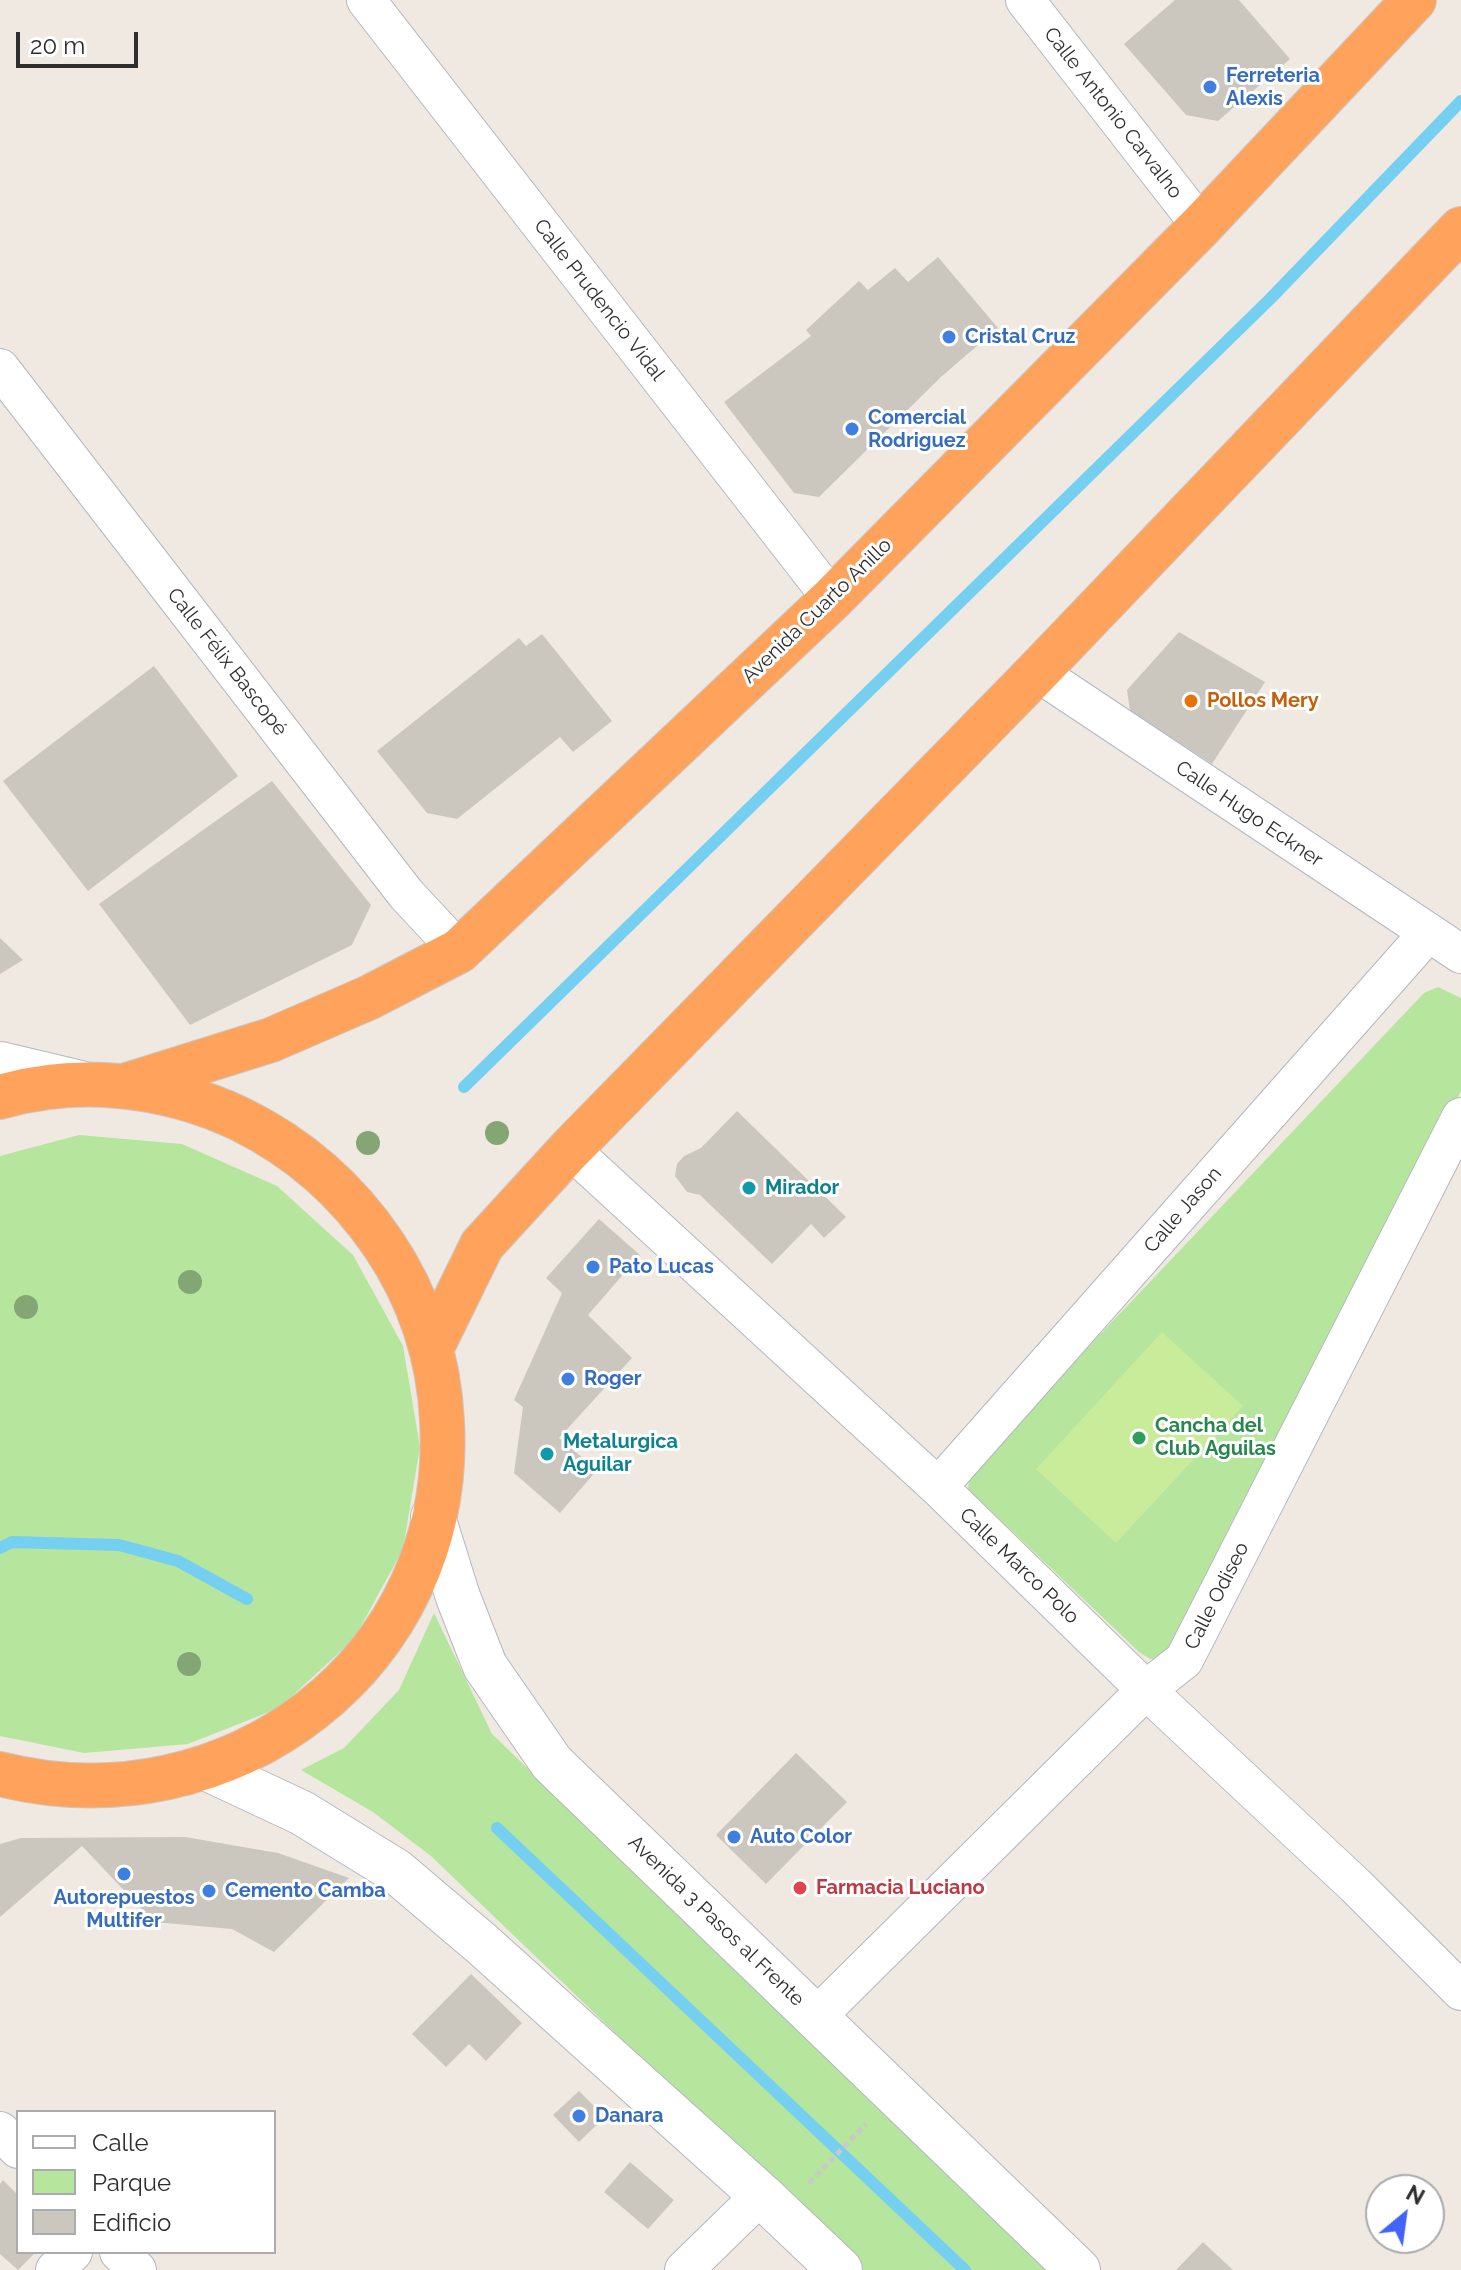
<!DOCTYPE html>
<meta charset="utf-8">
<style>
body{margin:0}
#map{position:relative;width:1461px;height:2270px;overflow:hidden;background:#efe9e1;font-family:Raleway,sans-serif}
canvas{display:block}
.legend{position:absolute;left:16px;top:2110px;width:260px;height:144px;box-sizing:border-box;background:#fff;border:2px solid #ababab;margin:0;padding:10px 14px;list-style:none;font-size:24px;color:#2e2e2e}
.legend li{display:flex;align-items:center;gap:16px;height:40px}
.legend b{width:40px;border:2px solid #ababab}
.north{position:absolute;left:1365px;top:2174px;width:80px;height:80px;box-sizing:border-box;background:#fff;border:2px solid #ababab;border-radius:50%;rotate:29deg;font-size:22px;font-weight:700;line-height:32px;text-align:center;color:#2e2e2e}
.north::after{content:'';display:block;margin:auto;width:28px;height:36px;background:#4264fb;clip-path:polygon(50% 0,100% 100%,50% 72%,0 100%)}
.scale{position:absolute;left:16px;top:32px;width:122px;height:36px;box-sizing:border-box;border:4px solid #2e2e2e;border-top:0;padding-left:10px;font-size:24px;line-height:28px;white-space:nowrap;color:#2e2e2e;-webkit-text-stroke:6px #fff;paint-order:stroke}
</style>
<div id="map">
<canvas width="1461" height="2270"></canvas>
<ul class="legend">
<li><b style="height:10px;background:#fff"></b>Calle</li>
<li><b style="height:22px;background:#b6e59e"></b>Parque</li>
<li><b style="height:22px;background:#cbc7bf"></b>Edificio</li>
</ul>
<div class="north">N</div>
<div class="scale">20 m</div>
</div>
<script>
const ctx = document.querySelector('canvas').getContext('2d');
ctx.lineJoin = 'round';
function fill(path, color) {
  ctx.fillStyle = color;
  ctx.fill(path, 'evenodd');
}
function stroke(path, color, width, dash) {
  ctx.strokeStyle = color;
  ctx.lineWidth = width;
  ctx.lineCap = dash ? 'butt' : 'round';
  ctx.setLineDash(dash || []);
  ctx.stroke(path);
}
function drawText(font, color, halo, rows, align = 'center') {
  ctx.font = font + ' Raleway,sans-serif';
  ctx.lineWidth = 6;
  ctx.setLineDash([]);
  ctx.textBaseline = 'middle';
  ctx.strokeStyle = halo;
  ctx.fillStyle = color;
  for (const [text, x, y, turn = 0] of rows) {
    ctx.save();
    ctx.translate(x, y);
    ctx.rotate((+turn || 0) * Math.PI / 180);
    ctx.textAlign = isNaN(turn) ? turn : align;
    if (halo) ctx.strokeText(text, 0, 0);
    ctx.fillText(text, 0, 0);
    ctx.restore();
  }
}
const green = new Path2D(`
 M1438,987L1461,998V1091L1331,1354L1178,1643L1162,1659H1150L1139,1652L968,1489L969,1481L981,1460L1424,993Z
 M79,1135L182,1144L277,1186L353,1255L403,1346L420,1447L403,1549L354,1639L279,1708L188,1744L84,1753L0,1736V1156Z
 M434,1613L492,1734L1048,2270H862L431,1856L373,1812L301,1770L344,1748L399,1690Z`);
const pitch = new Path2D(`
 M1162,1332L1243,1406L1116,1543L1036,1469Z`);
const stream = new Path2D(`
 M464,1087L1271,298L1461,101
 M0,1548L12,1542L119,1545L178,1561L247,1599
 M497,1828L965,2270`);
const building = new Path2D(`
 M1175,0H1239L1290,59L1218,121L1186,115L1124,44Z
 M938,257L998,328L942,376L819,497L794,493L724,402L811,336L806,330L859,281L868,290L895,268L908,282Z
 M1179,632L1265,682L1212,764L1130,711L1127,690Z
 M542,634L612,721L573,752L560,737L457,819L427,813L377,751L519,638L526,646Z
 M154,666L238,776L88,891L3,781Z
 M272,781L371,905L352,945L190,1025L99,904Z
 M0,938L23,960L0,974Z
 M737,1111L846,1217L824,1238L811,1224L772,1264L700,1195L687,1192L675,1176L677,1164L684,1156L701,1148Z
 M599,1219L640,1255L588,1315L632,1358L559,1438L597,1470L560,1513L514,1473L523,1407L514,1400L562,1293L546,1278Z
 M796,1753L847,1802L766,1884L716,1835Z
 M185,1837L278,1853L349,1878L274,1952L232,1929L154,1922L82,1846L0,1917V1844L21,1838Z
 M471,1974L522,2023L486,2061L469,2044L446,2067L412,2034Z
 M579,2091L605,2117L579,2142L553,2115Z
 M630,2162L674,2200L648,2229L604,2192Z
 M3,2180L18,2195V2252H36L18,2270L0,2254V2184Z
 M1203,2242L1233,2270H1176Z`);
const path = new Path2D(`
 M809,2183L866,2124`);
const street = new Path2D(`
 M366,0L832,599
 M1025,0L1201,226
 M0,368L406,894L459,951
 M1037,672L1461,954
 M570,1149L938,1487L1146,1690L1356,1886L1461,1991
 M938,1487L1428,933
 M816,2017L1146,1690L1184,1660L1461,1117
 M0,2131L18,2149
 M119,2252L137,2270
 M55,2270L73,2252
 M684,2270L761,2195`);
const secondary = new Path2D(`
 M0,1064L80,1083
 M433,1517L458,1597L485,1666L552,1763L1078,2270
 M206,1768L302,1813L396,1871L482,1944L761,2195L840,2270`);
const highway = new Path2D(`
 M124,1086L271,1040L368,998L459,951L832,599L1201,226L1414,0
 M0,1097C79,1074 166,1084 240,1119C299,1148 347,1190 384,1245C419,1297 439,1358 442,1421C456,1662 229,1832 0,1774
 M431,1349L482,1245L570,1149L1037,672L1461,229`);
const trees = [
 [497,1133],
 [368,1143],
 [190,1282],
 [26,1307],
 [189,1664]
];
const markers = [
 [1210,87,8,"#3f7fe0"],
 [949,337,8,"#3f7fe0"],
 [852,429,8,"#3f7fe0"],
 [1191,701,8,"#e8710a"],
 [749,1188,8,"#0f9aa8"],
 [593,1267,8,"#3f7fe0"],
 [568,1379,8,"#3f7fe0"],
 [1139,1438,8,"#2e9e5b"],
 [547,1454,8,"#0f9aa8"],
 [734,1837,8,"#3f7fe0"],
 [124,1874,8,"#3f7fe0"],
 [800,1888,8,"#e0444e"],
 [209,1891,8,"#3f7fe0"],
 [579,2116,8,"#3f7fe0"]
];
const shopNames = [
 ["Ferreteria",1226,76],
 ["Alexis",1226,99],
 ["Cristal Cruz",965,337],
 ["Comercial",868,418],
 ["Rodriguez",868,441],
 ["Pato Lucas",609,1267],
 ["Roger",584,1379],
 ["Auto Color",750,1837],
 ["Cemento Camba",225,1891],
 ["Autorepuestos",124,1898,"center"],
 ["Multifer",124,1921,"center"],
 ["Danara",595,2116]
];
const streetNames = [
 ["Calle Antonio Carvalho",1113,113,52],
 ["Calle Prudencio Vidal",599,300,52],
 ["Avenida Cuarto Anillo",817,611,-44],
 ["Calle Félix Bascopé",227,662,52],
 ["Calle Hugo Eckner",1249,814,34],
 ["Calle Jason",1183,1210,-49],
 ["Calle Marco Polo",1019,1566,44],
 ["Calle Odiseo",1217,1596,-63],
 ["Avenida 3 Pasos al Frente",716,1921,44]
];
const foodNames = [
 ["Pollos Mery",1207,701]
];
const cultureNames = [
 ["Mirador",765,1188],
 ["Metalurgica",563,1442],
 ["Aguilar",563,1465]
];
const leisureNames = [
 ["Cancha del",1155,1426],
 ["Club Aguilas",1155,1449]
];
const healthNames = [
 ["Farmacia Luciano",816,1888]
];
fill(green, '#b6e59e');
fill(pitch, '#c9ec9a');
stroke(stream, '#75cff0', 12);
fill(building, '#cbc7bf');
stroke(street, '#b4b7c1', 40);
stroke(secondary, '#b4b7c1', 46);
stroke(highway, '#c9c9c9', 46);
stroke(path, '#c9c9c9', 5, [6, 4]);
stroke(street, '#fff', 38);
stroke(secondary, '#fff', 44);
stroke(highway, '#ffa35c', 44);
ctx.fillStyle = '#84a574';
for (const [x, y] of trees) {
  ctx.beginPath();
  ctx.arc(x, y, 12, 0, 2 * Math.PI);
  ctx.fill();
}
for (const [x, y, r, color] of markers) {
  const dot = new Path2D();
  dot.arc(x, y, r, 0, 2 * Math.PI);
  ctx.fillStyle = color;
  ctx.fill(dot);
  stroke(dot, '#fff', 3);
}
drawText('bold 20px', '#366cbe', '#fff', shopNames, 'left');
drawText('20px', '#2e2e2e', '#fff', streetNames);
drawText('bold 20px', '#c56008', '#fff', foodNames, 'left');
drawText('bold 20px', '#0d838f', '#fff', cultureNames, 'left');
drawText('bold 20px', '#27864d', '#fff', leisureNames, 'left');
drawText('bold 20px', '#be3a42', '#fff', healthNames, 'left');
</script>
